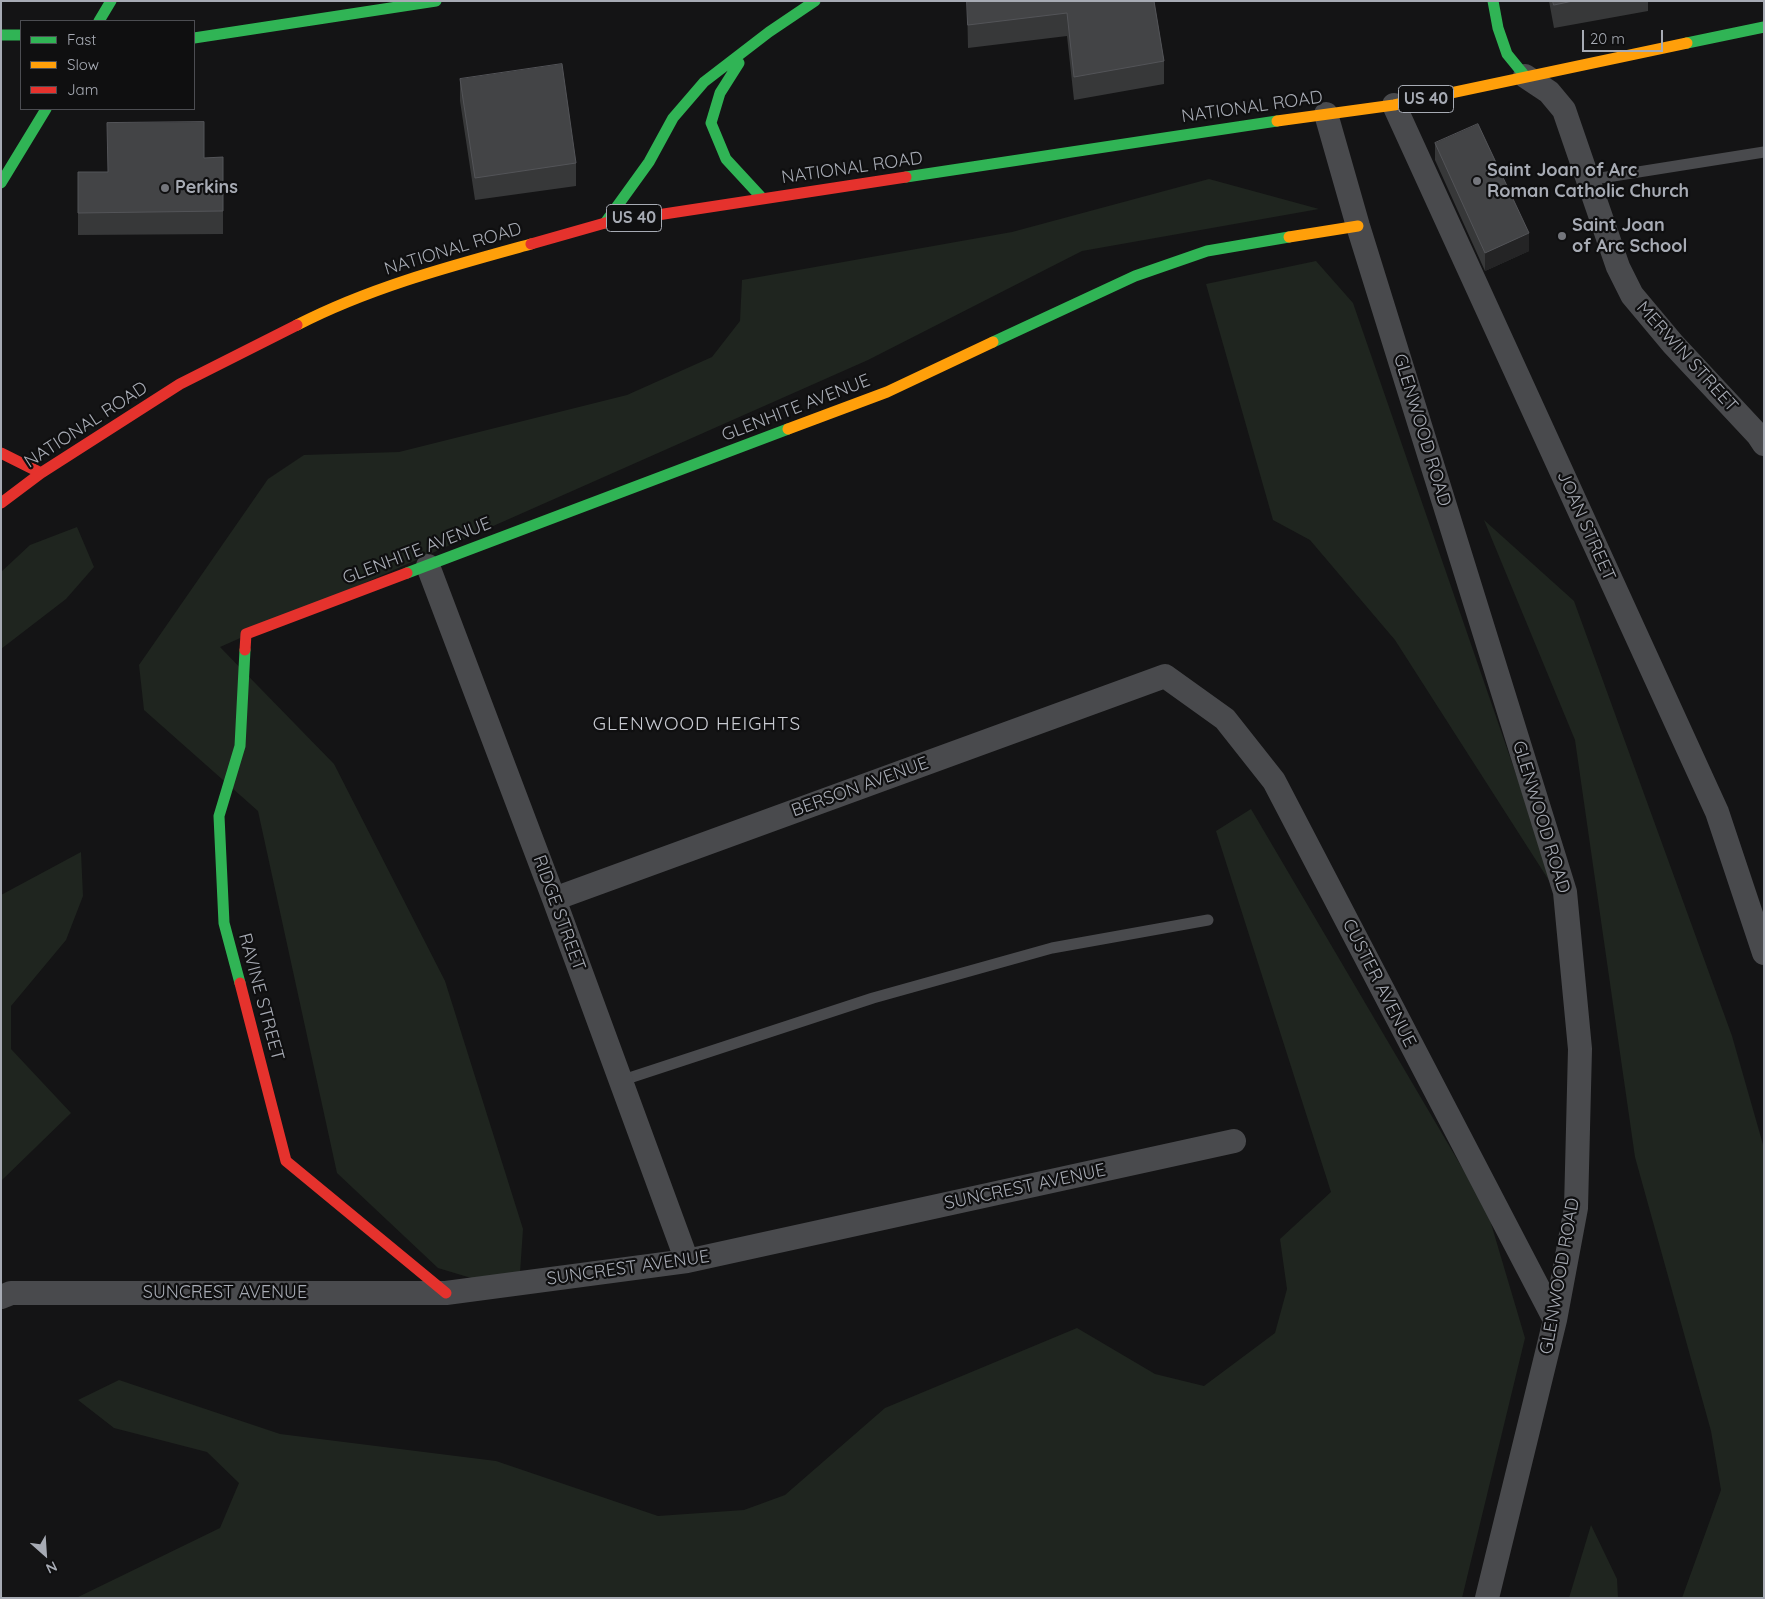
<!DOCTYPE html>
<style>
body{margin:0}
#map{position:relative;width:1765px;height:1599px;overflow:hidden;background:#141415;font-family:Quicksand,sans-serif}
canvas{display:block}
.frame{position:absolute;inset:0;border:2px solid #a7abb4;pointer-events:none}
.legend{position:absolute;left:20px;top:20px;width:175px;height:90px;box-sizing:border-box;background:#0f0f10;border:1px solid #4c4d52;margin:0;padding:6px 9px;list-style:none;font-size:15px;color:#a7abb4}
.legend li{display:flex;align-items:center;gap:10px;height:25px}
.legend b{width:25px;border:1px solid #4c4d52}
.north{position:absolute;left:20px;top:1529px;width:50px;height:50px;-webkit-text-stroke:4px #0f0f10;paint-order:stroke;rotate:154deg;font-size:14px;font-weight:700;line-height:20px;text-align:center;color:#a7abb4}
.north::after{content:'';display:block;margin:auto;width:18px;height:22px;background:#a7abb4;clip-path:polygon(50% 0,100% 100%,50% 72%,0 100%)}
.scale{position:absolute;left:1582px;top:30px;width:81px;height:22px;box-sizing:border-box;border:2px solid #a7abb4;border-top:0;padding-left:6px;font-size:15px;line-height:18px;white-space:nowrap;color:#a7abb4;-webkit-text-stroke:4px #0f0f10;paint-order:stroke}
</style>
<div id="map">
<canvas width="1765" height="1599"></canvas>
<div class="frame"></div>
<ul class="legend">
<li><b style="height:6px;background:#30b455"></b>Fast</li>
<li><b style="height:6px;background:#ff9f0a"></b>Slow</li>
<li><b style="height:6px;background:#e5322d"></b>Jam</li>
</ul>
<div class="north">N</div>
<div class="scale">20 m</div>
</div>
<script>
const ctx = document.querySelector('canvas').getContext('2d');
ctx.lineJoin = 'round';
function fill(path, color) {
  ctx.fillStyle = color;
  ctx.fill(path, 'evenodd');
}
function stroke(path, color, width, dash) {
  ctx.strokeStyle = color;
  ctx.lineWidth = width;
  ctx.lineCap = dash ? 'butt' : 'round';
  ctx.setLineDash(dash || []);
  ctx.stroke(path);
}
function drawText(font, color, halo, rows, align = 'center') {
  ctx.font = font + ' Quicksand,sans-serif';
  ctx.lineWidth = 4.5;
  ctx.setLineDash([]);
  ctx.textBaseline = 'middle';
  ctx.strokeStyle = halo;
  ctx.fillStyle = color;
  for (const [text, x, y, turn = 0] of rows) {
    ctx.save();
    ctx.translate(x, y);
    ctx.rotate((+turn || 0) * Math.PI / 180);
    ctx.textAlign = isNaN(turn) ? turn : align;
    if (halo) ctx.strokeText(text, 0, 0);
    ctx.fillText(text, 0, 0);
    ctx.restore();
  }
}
const green = new Path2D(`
 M1209,179L1319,209L1082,251L868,360L220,647L334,764L445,981L523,1229L520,1273L478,1280L438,1268L337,1173L258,811L144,710L139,665L268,479L304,455L399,452L627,395L712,357L740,321L742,280L1012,232Z
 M1316,261L1353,303L1557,893L1395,640L1310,540L1273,520L1206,284Z
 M1484,520L1574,601L1732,1036L1764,1148V1598H1682L1721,1490L1711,1431L1635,1157L1575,740Z
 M77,527L94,567L66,599L1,649V572L30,545Z
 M1251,809L1487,1210L1525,1338L1462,1598H76L220,1528L239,1483L207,1452L114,1428L78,1400L119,1380L280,1434L496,1461L658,1516L744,1510L785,1495L885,1408L1077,1328L1155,1374L1204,1386L1275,1333L1287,1289L1280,1239L1331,1192L1216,831Z
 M81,852L83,896L66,940L11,1006V1049L71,1113L1,1181V895Z
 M1591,1525L1617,1579L1618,1598H1569Z`);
const lane = new Path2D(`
 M1588,180L1764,152
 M620,1081L873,998L1052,948L1208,920`);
const street = new Path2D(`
 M1525,76L1549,92L1564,110L1618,267L1632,295L1673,344L1758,435L1764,444
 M1394,105L1717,812L1764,953
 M1326,114L1358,226L1565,892L1580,1049L1576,1208L1555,1320L1487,1598
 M428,566L554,899L687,1261
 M554,899L1165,676L1225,719L1274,781L1555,1320
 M1,1297L11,1293H446L687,1261L1234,1141`);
const fast = new Path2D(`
 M1493,1L1498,28L1507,54L1525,76
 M99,21L111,1
 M1,35H21
 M194,38L436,1
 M1687,43L1764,27
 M739,63L720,93L711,123L726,159L762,198
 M906,177L1277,121
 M1,183L46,109
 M605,223L649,162L673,118L704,82L769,32L815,1
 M993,342L1135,276L1207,251L1289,237
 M407,573L788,429
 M240,983L224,923L219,816L240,746L245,650`);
const slow = new Path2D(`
 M1277,121L1394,105L1687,43
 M1289,237L1358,226
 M297,325C371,287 451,266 531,244
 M788,429L887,392L993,342`);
const jam = new Path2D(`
 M531,244L605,223L906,177
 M1,453L41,473
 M1,503L41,473L180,384L297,325
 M245,650L246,634L407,573
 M240,983L286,1161L446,1293`);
const wall = new Path2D(`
 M967,1H1154L1164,61V84L1074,100L1067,36L968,48Z
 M1549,1H1648V11L1554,28Z
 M460,79L576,163V186L475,200L460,101Z
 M1435,143L1529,251L1485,271L1435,160Z
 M223,157V234L78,235V172H108L204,158Z`);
const shadedWall = new Path2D(`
 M1529,233V251L1485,271V253Z`);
const building = new Path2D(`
 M967,1H1154L1164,61L1074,77L1067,13L968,25Z
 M1553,1H1573L1554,5Z
 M562,64L576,163L475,178L460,79Z
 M204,122V158L223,157V211L78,213V172H108L107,123Z
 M1478,124L1529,233L1485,253L1435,143Z`);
const markers = [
 [1477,181,5,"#74767c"],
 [165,188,5,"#74767c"],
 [1562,236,5,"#74767c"]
];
const shields = [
 [1426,99,55],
 [634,218,55]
];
const shieldNames = [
 ["US 40",1426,99],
 ["US 40",634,218]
];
const streetNames = [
 ["NATIONAL ROAD",1252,107,-8],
 ["NATIONAL ROAD",852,168,-8],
 ["NATIONAL ROAD",453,249,-17],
 ["MERWIN STREET",1687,357,48],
 ["GLENHITE AVENUE",796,408,-21],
 ["NATIONAL ROAD",86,425,-33],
 ["GLENWOOD ROAD",1422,430,73],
 ["JOAN STREET",1586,526,66],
 ["GLENHITE AVENUE",417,551,-21],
 ["BERSON AVENUE",860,787,-20],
 ["GLENWOOD ROAD",1541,817,73],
 ["RIDGE STREET",559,913,70],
 ["CUSTER AVENUE",1379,983,63],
 ["RAVINE STREET",261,997,75],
 ["SUNCREST AVENUE",1025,1187,-12],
 ["SUNCREST AVENUE",628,1268,-8],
 ["GLENWOOD ROAD",1560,1276,-80],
 ["SUNCREST AVENUE",225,1293]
];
const poiNames = [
 ["Saint Joan of Arc",1487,171],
 ["Roman Catholic Church",1487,192],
 ["Perkins",175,188],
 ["Saint Joan",1572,226],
 ["of Arc School",1572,247]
];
const neighbourhoodNames = [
 ["GLENWOOD HEIGHTS",697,724]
];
fill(green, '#1f251f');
stroke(lane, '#494a4d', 11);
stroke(street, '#494a4d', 24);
stroke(fast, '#30b455', 11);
stroke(slow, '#ff9f0a', 11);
stroke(jam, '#e5322d', 11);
fill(wall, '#373839');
fill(shadedWall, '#242425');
fill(building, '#434446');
stroke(building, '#535458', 1);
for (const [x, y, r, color] of markers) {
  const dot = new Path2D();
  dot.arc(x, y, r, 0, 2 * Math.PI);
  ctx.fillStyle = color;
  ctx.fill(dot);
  stroke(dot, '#0f0f10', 2);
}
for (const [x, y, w] of shields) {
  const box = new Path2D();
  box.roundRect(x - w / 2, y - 13.5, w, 27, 4);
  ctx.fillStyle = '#0f0f10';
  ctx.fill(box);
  stroke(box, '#a7abb4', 1);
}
drawText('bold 16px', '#a7abb4', null, shieldNames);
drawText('18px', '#a7abb4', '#0f0f10', streetNames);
drawText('bold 18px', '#a7abb4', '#0f0f10', poiNames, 'left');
ctx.letterSpacing = '1px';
drawText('19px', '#c8cad1', '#0f0f10', neighbourhoodNames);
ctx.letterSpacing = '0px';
</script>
